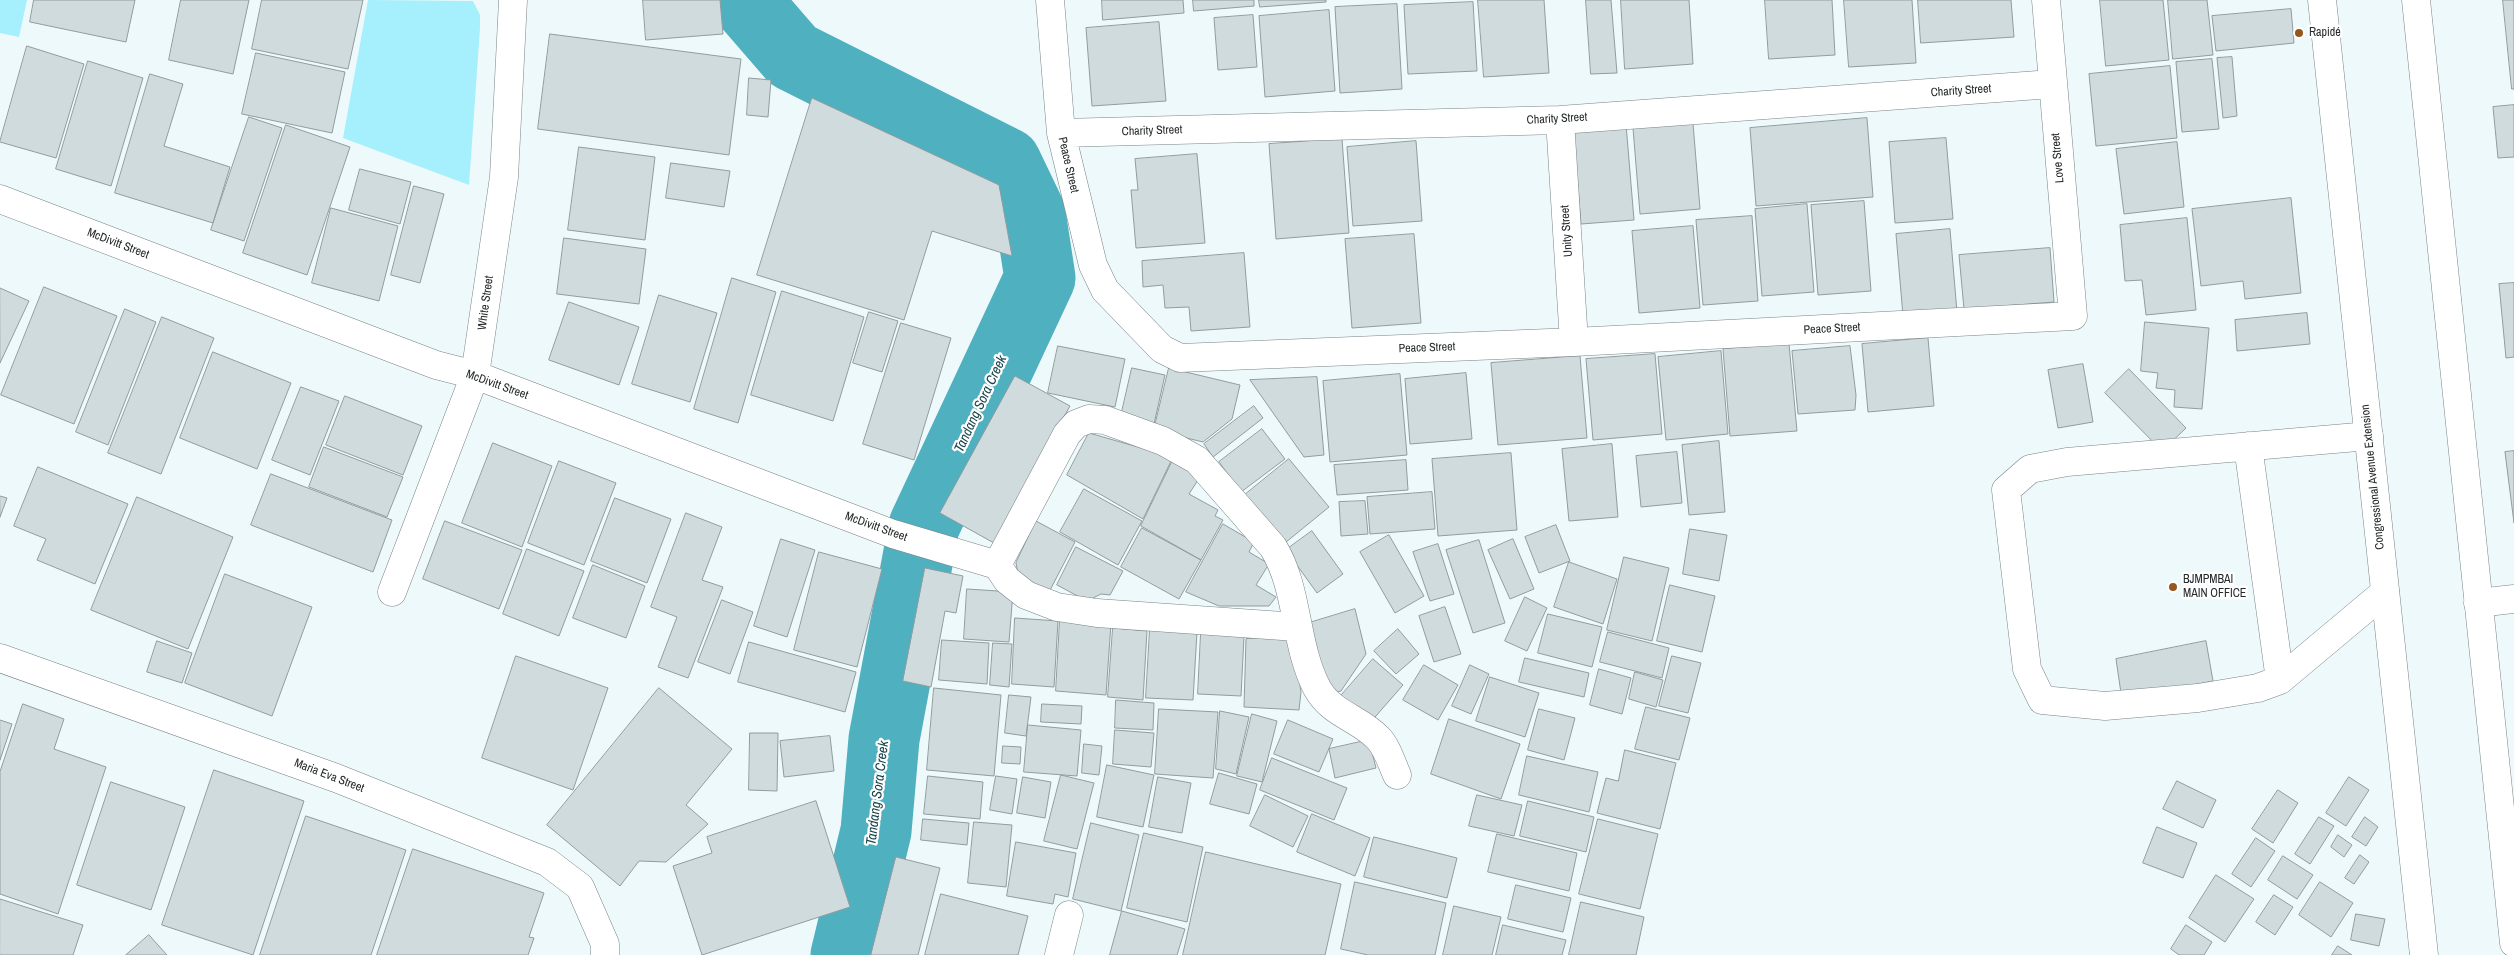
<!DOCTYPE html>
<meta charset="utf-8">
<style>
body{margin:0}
canvas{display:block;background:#eef9fb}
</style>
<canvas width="2514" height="955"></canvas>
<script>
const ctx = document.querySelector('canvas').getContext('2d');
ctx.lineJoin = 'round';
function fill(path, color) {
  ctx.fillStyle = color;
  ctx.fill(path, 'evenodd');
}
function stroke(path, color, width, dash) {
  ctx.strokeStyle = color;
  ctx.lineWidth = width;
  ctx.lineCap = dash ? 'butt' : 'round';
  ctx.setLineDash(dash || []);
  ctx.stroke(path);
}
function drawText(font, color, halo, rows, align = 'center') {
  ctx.font = font + ' "Archivo Narrow",sans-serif';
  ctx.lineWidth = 4.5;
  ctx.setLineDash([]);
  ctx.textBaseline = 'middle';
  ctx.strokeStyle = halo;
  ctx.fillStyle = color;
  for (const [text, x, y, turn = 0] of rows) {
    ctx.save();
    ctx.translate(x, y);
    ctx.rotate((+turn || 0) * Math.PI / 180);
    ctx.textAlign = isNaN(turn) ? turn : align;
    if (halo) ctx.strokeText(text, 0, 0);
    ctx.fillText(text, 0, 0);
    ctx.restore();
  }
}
const green = new Path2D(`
 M0,0H27L19,37L0,33Z
 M368,0L473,1L480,15V28L469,185L343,138Z`);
const river = new Path2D(`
 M748,0V4L793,56L1006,163L1030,213L1040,278L924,526L884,739L876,831L846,955`);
const building = new Path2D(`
 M34,0H135L126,42L30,22Z
 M181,0H249L233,74L169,60Z
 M262,0H363L348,69L252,49Z
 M643,0H720L723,34L646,40Z
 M1102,0H1183L1184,13L1103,20Z
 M1193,0H1254V6L1194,11Z
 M1259,0H1326V2L1260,7Z
 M1478,0H1544L1549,73L1484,77Z
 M1586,0H1611L1617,73L1591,74Z
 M1621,0H1689L1693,64L1625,69Z
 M1765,0H1832L1835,55L1769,59Z
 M1844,0H1912L1916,63L1849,67Z
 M1918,0H2011L2014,37L1921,43Z
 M2100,0H2163L2169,60L2106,66Z
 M2168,0H2207L2213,55L2173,59Z
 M2503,0H2514V89H2512Z
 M1473,2L1477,71L1408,74L1404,5Z
 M1397,4L1402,89L1340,93L1335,7Z
 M2291,9L2294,43L2216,51L2212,16Z
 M1329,10L1335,91L1265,97L1259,16Z
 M1253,15L1257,67L1218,70L1214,18Z
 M1159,22L1166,101L1092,106L1086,28Z
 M550,34L741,59L729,155L538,129Z
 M27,46L84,64L56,158L0,142Z
 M256,53L345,72L332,133L242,114Z
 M2232,57L2237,116L2223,118L2217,58Z
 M2212,59L2219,129L2182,132L2176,62Z
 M88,61L143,78L111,186L56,169Z
 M2170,66L2177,138L2096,146L2089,74Z
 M150,74L183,84L164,146L230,167L213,223L115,193Z
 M749,78L771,80L768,117L747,115Z
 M812,98L999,185L1012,256L932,231L904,320L757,275Z
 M2514,105V157L2498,158L2493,107Z
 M249,117L282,128L244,241L211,230Z
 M1867,118L1873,197L1756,206L1750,128Z
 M1693,123L1700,209L1640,214L1633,128Z
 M1626,124L1634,220L1581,224L1573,129Z
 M286,125L350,147L307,275L243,253Z
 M1946,138L1953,219L1895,223L1889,142Z
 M1342,139L1349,233L1276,239L1269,144Z
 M1416,141L1422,221L1353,226L1347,147Z
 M2177,142L2184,207L2124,214L2116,149Z
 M579,147L655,157L645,240L568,230Z
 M1197,154L1205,243L1136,248L1131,190H1138L1135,159Z
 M671,163L730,171L724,207L666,198Z
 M360,169L411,182L400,224L349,210Z
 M414,186L444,194L420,283L391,275Z
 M2291,198L2301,293L2245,299L2243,281L2201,286L2192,209Z
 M1864,201L1871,291L1818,295L1811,205Z
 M1807,204L1814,292L1762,296L1755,209Z
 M331,208L398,226L379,301L312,283Z
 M1752,216L1758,301L1703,305L1696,220Z
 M2187,218L2196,310L2146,315L2142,280L2125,281L2120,225Z
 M1693,226L1700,308L1639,313L1632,231Z
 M1950,229L1957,312L1903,316L1896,234Z
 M1414,234L1421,323L1352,328L1345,239Z
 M564,238L646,249L639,304L557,294Z
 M2050,248L2054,302L1964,309L1959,255Z
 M1244,253L1250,327L1191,331L1189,307L1165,308L1163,285L1143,287L1142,261Z
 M732,278L776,292L738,423L694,409Z
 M2514,283V357L2506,358L2499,284Z
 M44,287L117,316L74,424L1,395Z
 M0,288L29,301L0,363Z
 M782,291L864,317L833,421L751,395Z
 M659,295L717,313L690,402L632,384Z
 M569,302L639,327L619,385L549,360Z
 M125,309L156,322L108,445L76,432Z
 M869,312L898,321L882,372L853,363Z
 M2307,313L2310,344L2237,351L2235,320Z
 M162,317L214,338L161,474L108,453Z
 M2145,322L2209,328L2202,409L2174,407L2175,390L2156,388L2158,373L2141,371Z
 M901,323L951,338L914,460L863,444Z
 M1928,338L1934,406L1868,412L1862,344Z
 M1789,344L1797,431L1730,436L1723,349Z
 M1058,346L1125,359L1115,407L1048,393Z
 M1850,346L1856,395L1855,410L1798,414L1792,351Z
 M1721,351L1728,434L1666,440L1658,357Z
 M213,352L291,383L257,469L180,438Z
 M1655,354L1662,434L1593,440L1586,359Z
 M1580,356L1587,438L1498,445L1491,363Z
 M2083,364L2093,422L2058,428L2048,370Z
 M1132,368L1165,375L1154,424L1121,416Z
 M1169,368L1240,385L1232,419L1203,442L1154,430Z
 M2129,369L2186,428L2162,451L2105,393Z
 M1466,373L1472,439L1410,444L1405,379Z
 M1400,374L1407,455L1330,462L1323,381Z
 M1015,376L1070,406L994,543L940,513Z
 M1317,377L1324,455L1304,457L1250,380Z
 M301,387L339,401L310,475L272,460Z
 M345,396L422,426L403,475L326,445Z
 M1254,406L1263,418L1213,457L1204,444Z
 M1262,429L1285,459L1241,492L1219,462Z
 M1089,433L1173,457L1143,519L1067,475Z
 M1719,441L1725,512L1689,515L1682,445Z
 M493,443L552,466L522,547L462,523Z
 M1612,444L1618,517L1569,521L1562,449Z
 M324,447L403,477L387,517L309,487Z
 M2514,451V523L2505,452Z
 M1677,452L1682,503L1641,507L1636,456Z
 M1511,453L1517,530L1438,536L1432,459Z
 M1174,458L1198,480L1189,494L1218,510L1215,516L1223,520L1201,560L1141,526Z
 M1289,459L1329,507L1280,547L1241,498Z
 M1406,460L1408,490L1337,495L1334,465Z
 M559,461L616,483L584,565L528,543Z
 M38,467L128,504L95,584L37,560L46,539L14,526Z
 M271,474L392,520L373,572L251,525Z
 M1084,489L1142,521L1118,565L1060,532Z
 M1432,492L1435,529L1370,534L1367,497Z
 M0,496L7,498L0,517Z
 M137,497L233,537L188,649L91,610Z
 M615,498L671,519L647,583L591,561Z
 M1365,501L1368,534L1341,536L1339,502Z
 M686,513L722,527L702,580L723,587L688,678L658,667L677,617L651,607Z
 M445,521L522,550L499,609L423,579Z
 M1036,521L1075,542L1048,594L1019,579L1016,563Z
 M1223,524L1254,542L1249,552L1269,564L1256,585L1276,597L1269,606H1219L1186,592Z
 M1556,525L1570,561L1539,573L1525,537Z
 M1142,528L1201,560L1179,599L1121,567Z
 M1690,529L1727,535L1719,581L1683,574Z
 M1312,531L1343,574L1317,593L1286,550Z
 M1389,535L1424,596L1395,613L1360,552Z
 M781,539L815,550L787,637L754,626Z
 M1513,539L1534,589L1510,599L1488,550Z
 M1479,540L1505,623L1473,633L1446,550Z
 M1438,544L1454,594L1430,601L1413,552Z
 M1076,547L1123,571L1110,595L1101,594L1087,601L1057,585Z
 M527,549L584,571L559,636L503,614Z
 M819,552L882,569L857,667L794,650Z
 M1624,557L1669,568L1652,641L1607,630Z
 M1569,562L1617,579L1603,624L1554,607Z
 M593,565L645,586L626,638L573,618Z
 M925,568L963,576L956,613L945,611L931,687L903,681Z
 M225,574L312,607L272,716L185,683Z
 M1670,585L1715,596L1702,652L1657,641Z
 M967,589L1013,592L1009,642L964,639Z
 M1525,597L1547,608L1527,651L1505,641Z
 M722,600L753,612L730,674L698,662Z
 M1445,607L1461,654L1434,662L1419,616Z
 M1355,609L1366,654L1341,691L1329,694L1309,623Z
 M1548,614L1602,627L1592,667L1538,653Z
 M1015,618L1058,621L1054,687L1012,684Z
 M1060,620L1111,623L1106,695L1056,691Z
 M1113,628L1147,631L1143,700L1108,697Z
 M1150,629L1197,632L1193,700L1146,698Z
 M1398,629L1419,654L1396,674L1374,651Z
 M1608,632L1669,648L1662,678L1600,662Z
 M1201,633L1244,636L1241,696L1198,694Z
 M1293,636L1301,692L1299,710L1244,707L1246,639Z
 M942,640L989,643L987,684L939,680Z
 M157,641L192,653L182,683L147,672Z
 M2206,641L2213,681L2122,700L2116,659Z
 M749,642L856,672L845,712L738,682Z
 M993,643L1012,644L1009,687L990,685Z
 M516,656L608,688L573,790L482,758Z
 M1672,656L1701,663L1688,713L1659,706Z
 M1525,658L1589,673L1584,697L1519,682Z
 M1373,659L1403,685L1369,724L1339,698Z
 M1424,665L1458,685L1438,720L1403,700Z
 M1470,665L1489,674L1471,714L1452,706Z
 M1599,669L1631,678L1622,714L1590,705Z
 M1635,672L1663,680L1656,707L1629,699Z
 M1490,677L1539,693L1525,737L1476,721Z
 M659,688L732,749L686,805L708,824L666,862L639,861L620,886L547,825Z
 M934,688L1001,695L994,776L927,770Z
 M1009,695L1031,697L1026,736L1005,733Z
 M1116,700L1154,703L1153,730L1115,728Z
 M23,704L64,719L54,749L106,767L58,914L0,894V772Z
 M1042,704L1082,706L1081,724L1041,722Z
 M1646,707L1690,718L1679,760L1635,749Z
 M1159,709L1218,712L1213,778L1155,774Z
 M1539,709L1575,718L1564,760L1528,750Z
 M1220,711L1249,717L1236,774L1216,769Z
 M1252,714L1277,721L1262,782L1237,776Z
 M1449,719L1520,744L1501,799L1431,774Z
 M0,720L12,724L0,760Z
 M1288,720L1333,739L1319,772L1274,754Z
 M1028,725L1081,730L1077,776L1024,772Z
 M1115,730L1154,733L1151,767L1113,764Z
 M750,733H778L777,791L749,790Z
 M830,736L834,771L784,777L780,741Z
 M1369,740L1376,768L1335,778L1329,749Z
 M1084,744L1102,746L1099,775L1082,773Z
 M1003,746L1021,747L1020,764L1002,763Z
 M1625,750L1676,763L1660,829L1597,813L1606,778L1618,781Z
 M1527,756L1598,772L1589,812L1519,795Z
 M1272,758L1347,788L1334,820L1260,790Z
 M1107,765L1154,775L1143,827L1097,817Z
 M214,770L304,801L253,955L162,925Z
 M1219,773L1257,784L1249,814L1210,804Z
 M1061,775L1094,783L1077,849L1044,841Z
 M928,776L983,782L980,819L924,814Z
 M996,776L1017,779L1012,814L990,810Z
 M1023,777L1051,782L1045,818L1017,813Z
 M1158,777L1191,783L1182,833L1149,827Z
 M2349,777L2369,790L2346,826L2326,813Z
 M2177,781L2216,800L2203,828L2163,809Z
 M111,782L185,807L151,910L77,885Z
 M2278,790L2298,803L2273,843L2252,829Z
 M1265,795L1308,816L1293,847L1250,826Z
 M1477,795L1522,805L1514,836L1469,826Z
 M816,801L850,907L702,955L673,866L712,853L707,837Z
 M1528,801L1594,817L1586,852L1520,836Z
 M1312,814L1370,838L1355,876L1297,852Z
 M306,816L406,850L371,955H260Z
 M2319,817L2334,826L2310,864L2295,854Z
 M2365,817L2378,827L2366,846L2352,837Z
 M923,819L969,823L967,845L921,840Z
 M1598,819L1658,834L1640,909L1579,894Z
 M974,822L1012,825L1006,887L968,883Z
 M1091,823L1139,835L1121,911L1073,899Z
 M2157,827L2197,843L2183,878L2143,863Z
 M1144,833L1203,847L1187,922L1127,908Z
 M1497,834L1577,853L1569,891L1488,872Z
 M2338,835L2352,845L2344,857L2331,847Z
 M1374,837L1457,858L1447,898L1364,877Z
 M2256,838L2275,851L2251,887L2232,874Z
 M1016,842L1076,853L1068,897L1055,894L1053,904L1007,896Z
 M413,849L544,893L529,937L534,938L528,955H377Z
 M1206,852L1341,884L1325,955H1183Z
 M2360,855L2369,862L2354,884L2345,878Z
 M2283,856L2313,875L2297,899L2268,880Z
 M896,857L940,868L918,955H871Z
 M2216,875L2254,899L2225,942L2189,918Z
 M1355,882L1446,903L1435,955H1368L1341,949Z
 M2320,882L2353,903L2331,937L2299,915Z
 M1516,885L1571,898L1563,932L1508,919Z
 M941,894L1028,916L1018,955H925Z
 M2274,895L2293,907L2275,935L2256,922Z
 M0,899L83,925L73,955H0Z
 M1581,902L1644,917L1636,955H1569Z
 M1454,906L1501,917L1492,955H1443Z
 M1122,911L1185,929L1177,955H1110Z
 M2356,914L2385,919L2379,946L2351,940Z
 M1503,925L1566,940L1562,955H1496Z
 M2186,925L2212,942L2204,955H2179L2171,949Z
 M149,935L167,955H126Z
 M2338,946L2352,955H2332Z`);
const minor = new Path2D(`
 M1050,0L1061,133L1093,265L1105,290L1162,349L1180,358L1574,342L2073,316L2046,0
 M1560,120L1574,342
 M1061,133L1560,120L2052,84
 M0,199L436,365L475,375L893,534L997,565
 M2369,436L2067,462L2030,469L2006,490L2027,669L2042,700L2105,706L2198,698L2258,688L2280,680L2385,592
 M2248,446L2280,680
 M392,592L475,375L504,177L513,0
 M2478,603L2514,599
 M1297,627L1097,613L1057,607L1026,595L1007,580L997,565L1067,434L1076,424L1089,419L1105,420L1163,441L1197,460L1273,547C1299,589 1294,644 1317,688C1331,714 1359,718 1378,738C1387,747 1392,764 1397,775
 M0,658L336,778L547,862L580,887L605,944V955
 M1059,955L1069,915`);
const major = new Path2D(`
 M2322,0L2424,955
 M2416,0L2514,943`);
const markers = [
 [2299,33,5,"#95571c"],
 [2173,587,5,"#95571c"]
];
const poiNames = [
 ["Rapidé",2309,33],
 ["BJMPMBAI",2183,580],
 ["MAIN OFFICE",2183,594]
];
const streetNames = [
 ["Charity Street",1961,91,-4],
 ["Charity Street",1557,119,-3],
 ["Charity Street",1152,131,-2],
 ["Love Street",2058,158,-95],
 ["Peace Street",1068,165,77],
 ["Unity Street",1567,231,-94],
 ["McDivitt Street",118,244,21],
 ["White Street",486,303,-82],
 ["Peace Street",1832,329,-3],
 ["Peace Street",1427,348,-2],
 ["McDivitt Street",497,385,20],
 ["Congressional Avenue Extension",2373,477,-96],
 ["McDivitt Street",876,527,20],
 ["Maria Eva Street",329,776,21]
];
const waterNames = [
 ["Tandang Sora Creek",981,404,-65],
 ["Tandang Sora Creek",878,793,-83]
];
fill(green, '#a6effc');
stroke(river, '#4fb0c0', 71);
fill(building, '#d0dbdd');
stroke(building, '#919c9e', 1);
stroke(minor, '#7a8486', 29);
stroke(major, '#7a8486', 29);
stroke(minor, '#fff', 28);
stroke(major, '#fff', 28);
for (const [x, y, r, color] of markers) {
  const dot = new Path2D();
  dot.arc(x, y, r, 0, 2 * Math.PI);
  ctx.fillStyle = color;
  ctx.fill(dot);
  stroke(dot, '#fff', 2);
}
drawText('12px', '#25292a', '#fff', poiNames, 'left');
drawText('12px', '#25292a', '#fff', streetNames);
drawText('italic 14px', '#17444b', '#fff', waterNames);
</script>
